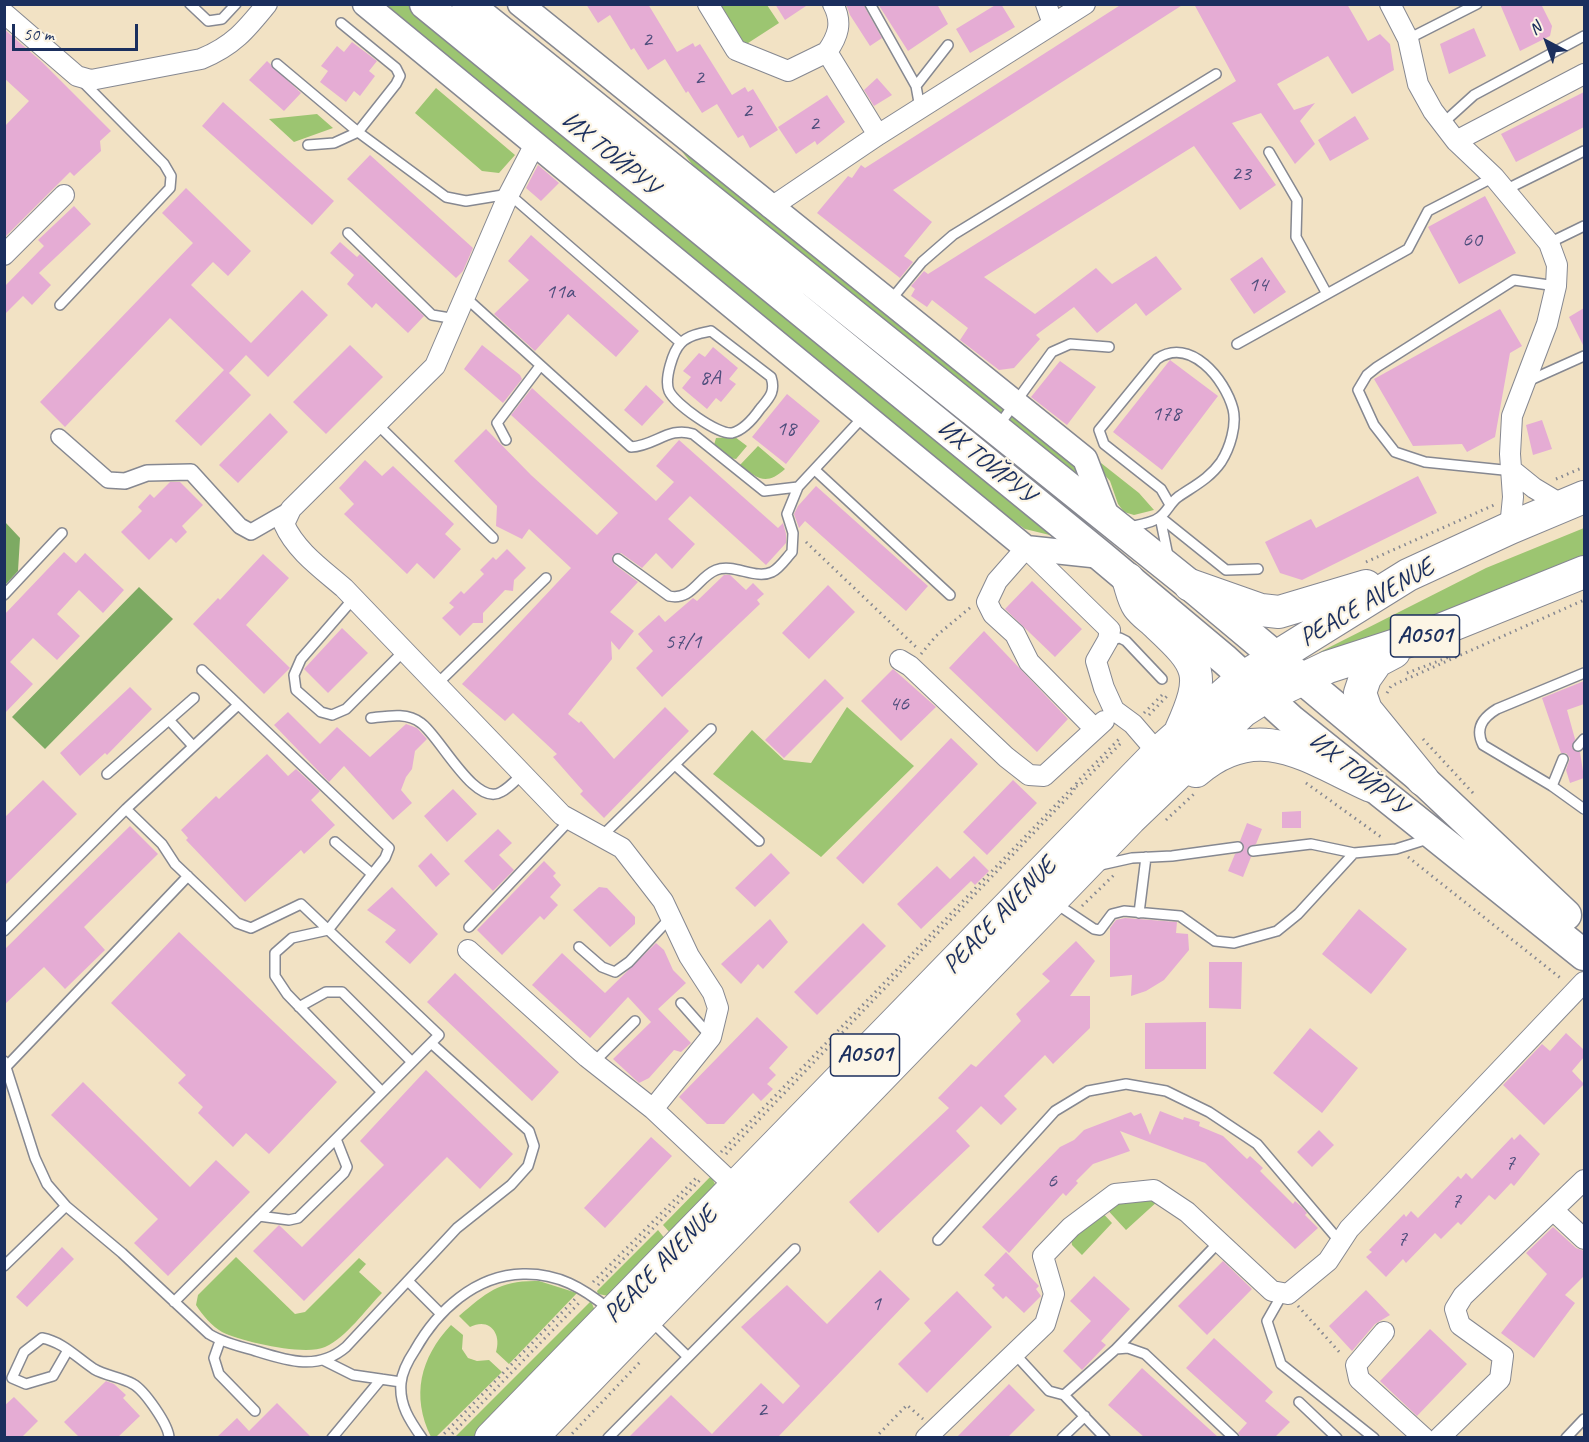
<!DOCTYPE html>
<meta charset="utf-8">
<style>
body{margin:0}
#map{position:relative;width:1589px;height:1442px;overflow:hidden;background:#f2e2c4;font-family:Caveat,sans-serif}
canvas{display:block}
.frame{position:absolute;inset:0;border:6px solid #1b2f5e;pointer-events:none}
.north{position:absolute;left:1517px;top:12px;width:60px;height:60px;-webkit-text-stroke:4px #fcf5e5;paint-order:stroke;rotate:319deg;font-size:16px;font-weight:700;line-height:24px;text-align:center;color:#1b2f5e}
.north::after{content:'';display:block;margin:auto;width:21px;height:27px;background:#1b2f5e;clip-path:polygon(50% 0,100% 100%,50% 72%,0 100%)}
.scale{position:absolute;left:12px;top:24px;width:126px;height:27px;box-sizing:border-box;border:3px solid #1b2f5e;border-top:0;padding-left:8px;font-size:18px;line-height:21px;white-space:nowrap;color:#1b2f5e;-webkit-text-stroke:4px #fcf5e5;paint-order:stroke}
</style>
<div id="map">
<canvas width="1589" height="1442"></canvas>
<div class="frame"></div>
<div class="north">N</div>
<div class="scale">50 m</div>
</div>
<script>
const ctx = document.querySelector('canvas').getContext('2d');
ctx.lineJoin = 'round';
function fill(path, color) {
  ctx.fillStyle = color;
  ctx.fill(path, 'evenodd');
}
function stroke(path, color, width, dash) {
  ctx.strokeStyle = color;
  ctx.lineWidth = width;
  ctx.lineCap = dash ? 'butt' : 'round';
  ctx.setLineDash(dash || []);
  ctx.stroke(path);
}
function drawText(font, color, halo, rows, align = 'center') {
  ctx.font = font + ' Caveat,sans-serif';
  ctx.lineWidth = 4.5;
  ctx.setLineDash([]);
  ctx.textBaseline = 'middle';
  ctx.strokeStyle = halo;
  ctx.fillStyle = color;
  for (const [text, x, y, turn = 0] of rows) {
    ctx.save();
    ctx.translate(x, y);
    ctx.rotate((+turn || 0) * Math.PI / 180);
    ctx.textAlign = isNaN(turn) ? turn : align;
    if (halo) ctx.strokeText(text, 0, 0);
    ctx.fillText(text, 0, 0);
    ctx.restore();
  }
}
const green = new Path2D(`
 M383,5H410L1062,538L1025,529L995,508Z
 M719,5H767L779,23L745,45Z
 M436,88L515,155L499,173L482,171L415,113Z
 M317,114L333,128L294,142L269,119Z
 M667,133L1079,465L1095,497L717,195Z
 M735,437L747,446L736,459L729,458L714,445L716,438Z
 M758,446L785,469C766,486 758,479 740,465Z
 M1101,463L1139,493L1154,510L1134,515L1124,512L1118,504L1110,481L1097,466Z
 M1584,528V558L1387,639L1311,660L1320,652L1486,568Z
 M847,707L914,766L821,857L713,774L752,730L784,760L811,763Z
 M711,1176L716,1186L672,1235L663,1225Z
 M1170,1190L1126,1230L1103,1205Z
 M1098,1208L1112,1223L1082,1255L1072,1245L1071,1238Z
 M658,1230L666,1240L609,1296L598,1294L597,1291Z
 M236,1257L295,1314L305,1312L359,1258L366,1264L359,1272L382,1293C365,1310 347,1337 325,1347C305,1356 242,1342 222,1332C212,1326 202,1315 196,1305L198,1295Z
 M539,1281L577,1293L509,1364L496,1352C502,1333 489,1317 470,1327L459,1316C487,1292 500,1280 539,1281Z
 M591,1301L595,1311L589,1322L473,1437L454,1438Z
 M451,1325L463,1335L462,1349L468,1358L477,1361L489,1360L502,1372L436,1437H431C411,1396 420,1358 451,1325Z`);
const forest = new Path2D(`
 M5,522L20,538L18,571L5,585Z
 M139,587L173,619L45,749L12,717Z`);
const building = new Path2D(`
 M586,4H648L677,52L693,43L695,47L700,44L732,95L745,87L748,92L753,89L778,130L750,148L743,135L738,138L717,104L702,113L688,91L686,93L665,59L648,70L634,48L631,50L610,15L598,23Z
 M775,4H809L785,20Z
 M846,4H863L882,38L870,46L850,15Z
 M878,4H937L948,24L908,51Z
 M997,4H1001L1015,27L970,53L956,29Z
 M1122,4H1184L893,190L932,222L904,256L913,262L900,278L817,213L848,176L852,178L861,165L865,168Z
 M1194,4H1347L1368,41L1380,34L1390,44L1394,70L1352,94L1328,56L1277,84L1294,110L1315,103L1300,121L1315,144L1295,164L1261,113L1232,123L1276,185L1240,210L1194,146L984,277L1035,314L1096,268L1112,284L1156,256L1182,289L1146,316L1136,303L1097,333L1074,307L1036,335L1040,339L1014,368L999,370L960,340L968,328L932,300L927,307L911,296L915,289L911,286L924,271L928,274L1236,81Z
 M1500,4H1541L1552,26L1550,36L1520,51Z
 M1474,28L1486,56L1449,74L1440,44Z
 M4,29L42,62L111,131L100,141L101,151L74,176L70,172L4,238V127L29,101L4,78Z
 M352,42L377,61L369,71L375,76L360,96L354,91L346,102L320,82L328,71L321,66L337,46L344,52Z
 M267,61L301,93L284,111L249,80Z
 M877,78L892,95L874,106L864,90Z
 M1584,92V127L1516,162L1501,134Z
 M827,95L845,122L817,145L815,141L796,154L778,127Z
 M223,102L334,201L312,225L202,126Z
 M1355,116L1369,139L1330,161L1318,140Z
 M370,155L473,248L463,271L456,278L347,179Z
 M538,165L559,183L541,201L526,188Z
 M186,188L251,251L228,276L213,262L191,285L251,343L302,290L328,315L268,377L246,355L229,373L251,395L201,446L175,421L224,370L170,318L65,427L40,402L193,243L162,213Z
 M1485,196L1516,253L1459,284L1428,227Z
 M74,206L91,224L39,273L51,285L32,305L23,296L4,315V287L44,246L38,240Z
 M531,235L639,331L616,357L568,314L535,351L494,314L529,280L508,261Z
 M340,242L357,257L360,254L424,316L408,333L376,303L372,308L347,284L354,275L330,253Z
 M1262,257L1286,292L1254,314L1230,279Z
 M1584,308V347L1569,317Z
 M1500,309L1522,346L1510,353L1495,437L1467,452L1462,444L1413,446L1374,379Z
 M350,345L383,377L326,434L293,402Z
 M482,345L520,375L522,379L503,403L464,369Z
 M713,347L738,368L729,379L736,384L721,402L716,398L707,409L682,388L691,377L683,371L699,353L705,357Z
 M1170,360L1218,396L1162,470L1113,432Z
 M1060,361L1096,387L1067,425L1031,397Z
 M646,385L664,402L642,426L624,410Z
 M532,388L656,501L674,482L656,466L679,440L778,528L783,523L786,534V543L766,565L690,496L668,519L695,544L672,569L656,553L642,568L621,553L612,556L614,564L638,582L610,612L634,631L619,650L611,641L612,659L568,714L579,723L581,721L614,759L665,707L689,731L604,818L580,794L583,791L553,757L557,754L513,713L505,721L462,684L571,568L529,529L522,539L496,526L497,506L454,461L486,429L531,475L597,535L618,513L511,415Z
 M787,394L820,421L786,464L752,437Z
 M270,413L288,432L238,483L219,465Z
 M1542,420L1552,449L1533,455L1526,425Z
 M365,460L382,476L393,466L454,524L445,534L461,549L434,579L417,563L407,574L344,514L354,504L339,488Z
 M1418,476L1437,513L1302,580L1280,573L1265,542L1311,519L1316,528Z
 M170,482H180L203,505L182,526L187,532L176,543L171,538L149,560L121,532L142,511L138,507L150,494L154,498Z
 M816,486L928,586L906,611L805,521L799,528L794,514L798,506Z
 M507,549L526,568L514,580L513,591L505,590L483,613V623H473L460,636L442,618L454,607L449,603L461,591L464,594L484,574L480,570L493,557L496,560Z
 M64,552L76,563L85,553L124,590L103,613L79,590L57,614L80,636L57,660L33,638L10,662L33,684L4,714V615Z
 M263,554L289,578L246,625L290,668L264,694L193,624L218,598L220,600Z
 M724,575H730L746,590L753,583L764,594L757,600L760,604L662,697L636,668L653,651L638,634L659,615L665,622L693,598L697,601Z
 M1032,581L1082,629L1055,657L1005,609Z
 M828,585L855,612L809,659L782,633Z
 M342,628L368,653L328,693L304,669Z
 M984,631L1068,719L1037,752L949,668Z
 M893,669L936,707L901,741L861,701Z
 M825,679L844,698L784,758L765,740Z
 M1584,681V704L1567,710L1575,739L1572,748L1580,752L1584,778L1570,783L1566,770L1570,758L1566,753H1561L1542,698Z
 M130,687L152,709L107,755L105,753L80,776L60,753Z
 M288,712L320,744L337,727L370,757L406,724L417,728L427,739L415,751L412,769L406,777L401,790L412,803L393,820L344,766L329,782L274,725Z
 M951,738L978,764L863,884L836,858Z
 M267,754L288,776L296,769L320,791L311,800L335,825L304,854L301,850L245,902L186,840L188,838L181,830L216,796L219,799Z
 M43,780L77,814L4,886V818Z
 M1013,780L1037,803L987,855L963,832Z
 M453,789L477,814L447,842L424,816Z
 M1301,811V828H1282V812Z
 M1247,823L1262,829L1256,844L1247,849L1251,857L1243,877L1228,871L1235,854L1244,849L1240,841Z
 M130,826L158,854L84,927L105,950L65,989L44,967L4,1005V950Z
 M498,829L512,843L499,855L514,870L493,891L464,861Z
 M431,853L450,874L436,887L418,866Z
 M771,853L790,873L755,907L735,888Z
 M974,856L989,871L975,885L971,881L921,929L897,904L937,866L950,879Z
 M544,861L556,873L553,876L561,885L550,897L558,905L544,920L540,916L502,955L477,930Z
 M392,887L438,934L410,964L385,942L396,930L367,910Z
 M599,887L607,888L635,917V924L610,947L573,910Z
 M1359,909L1407,949L1371,994L1322,954Z
 M1125,918L1177,922L1176,933L1188,934L1189,950L1164,980L1146,991L1131,996L1132,975L1110,977V928L1116,920Z
 M770,919L788,942L763,969L758,964L741,984L721,964Z
 M863,923L886,946L817,1015L794,992Z
 M179,932L337,1082L269,1154L246,1133L233,1147L198,1113L203,1107L178,1083L186,1075L111,1003Z
 M1076,941L1095,961L1070,996H1090V1028L1053,1064L1045,1055L1004,1096L1017,1109L1001,1125L981,1106L956,1131L970,1146L878,1233L849,1202L949,1108L938,1098L971,1064L976,1067L1021,1021L1016,1014L1050,981L1042,974Z
 M656,943L664,950L673,970L686,983L658,1009L691,1043L681,1052L674,1050L649,1078L639,1083L613,1059L651,1022L628,997L590,1038L532,985L562,953L605,993Z
 M1209,962H1242L1241,1009L1209,1008Z
 M455,973L559,1072L532,1101L427,1002Z
 M757,1017L788,1047L769,1068L776,1075L767,1084L773,1089L761,1101L753,1093L724,1124H707L679,1097Z
 M1206,1022V1069H1145V1023Z
 M1310,1028L1358,1068L1322,1113L1273,1073Z
 M1566,1033L1584,1050V1057L1572,1071L1584,1084L1544,1125L1503,1085L1542,1044L1550,1051Z
 M426,1070L513,1154L480,1189L447,1157L304,1301L253,1251L279,1225L302,1247L384,1165L360,1141Z
 M83,1082L190,1187L216,1160L250,1192L168,1276L134,1243L158,1219L51,1115Z
 M1160,1111L1183,1120L1184,1117L1200,1122L1199,1126L1223,1136L1247,1159L1250,1156L1263,1168L1260,1171L1293,1204L1295,1201L1302,1207L1307,1213L1305,1215L1318,1228L1295,1249L1205,1163L1120,1131L1130,1151L1093,1164L1076,1181L1078,1183L1066,1196L1063,1193L1009,1253L982,1227L1060,1147L1074,1140L1084,1130L1131,1112L1134,1116L1141,1113L1150,1135Z
 M1319,1130L1334,1145L1312,1167L1297,1152Z
 M1520,1134L1540,1154L1514,1186L1511,1183L1495,1200L1489,1195L1461,1225L1458,1222L1441,1239L1435,1233L1406,1263L1403,1259L1386,1277L1366,1257L1372,1252L1369,1250L1404,1214L1406,1217L1411,1211L1418,1218L1458,1176L1461,1179L1466,1173L1472,1179L1512,1137L1514,1140Z
 M651,1137L672,1156L605,1228L584,1208Z
 M1553,1227L1576,1248L1584,1251V1276L1565,1295L1575,1303L1534,1358L1501,1333L1547,1274L1526,1253Z
 M62,1247L74,1259L27,1307L16,1297Z
 M1006,1252L1039,1286L1036,1289L1041,1296L1024,1313L1006,1296L1003,1299L992,1288L995,1285L984,1275Z
 M1223,1261L1252,1289L1207,1335L1178,1306Z
 M880,1270L910,1299L778,1437H629L671,1395L712,1434L761,1383L783,1404L800,1386L741,1327L787,1285L827,1324Z
 M1094,1276L1130,1309L1101,1341L1106,1345L1082,1370L1063,1351L1091,1321L1070,1301Z
 M1366,1290L1390,1315L1375,1324L1352,1351L1329,1326Z
 M957,1291L992,1327L927,1393L898,1364L931,1331L924,1323Z
 M1430,1329L1467,1364L1417,1416L1380,1381Z
 M1214,1338L1273,1392L1265,1401L1290,1422L1275,1437H1241L1238,1433L1247,1423L1186,1368Z
 M1142,1368L1218,1437H1144L1108,1405Z
 M106,1381L114,1384L126,1395L123,1398L140,1416L118,1437H79L64,1422Z
 M1009,1384L1035,1410L1008,1437H957Z
 M14,1397L38,1421L22,1437H4V1406Z
 M277,1403L311,1437H217L237,1418L249,1431Z`);
const path = new Path2D(`
 M1556,479L1584,467
 M806,542L916,647
 M1366,562L1494,505
 M921,654L936,636L971,607
 M1407,673L1457,654
 M1387,693L1391,686L1584,600
 M1144,713L1165,692
 M1149,715L1169,694
 M1423,739L1473,793
 M1306,783L1381,837
 M1166,820L1194,794
 M1408,857L1563,980
 M1082,906L1114,875
 M721,1152L1071,789L1081,784L1123,741
 M726,1154L1073,792L1077,782L1121,737
 M593,1282L698,1176
 M598,1285L702,1178
 M1298,1306L1342,1355
 M440,1438L575,1299
 M448,1438L580,1302
 M568,1438L641,1361
 M875,1438L907,1405L923,1419`);
const service = new Path2D(`
 M190,4L208,21L222,19L236,4
 M870,4L916,86L920,108
 M1408,39L1477,4
 M277,64L358,132L396,84L400,76L396,68L341,23
 M916,86L948,45
 M1442,124L1474,95L1584,36
 M308,145L334,143L358,132L446,197L466,201L509,194L681,343
 M1269,152L1297,200L1296,237L1327,294
 M1505,190L1584,151
 M348,233L432,315L456,319
 M1549,243L1584,226
 M465,297L631,447C655,446 669,426 693,434L764,491L798,487
 M890,301L922,262L953,235L1216,74
 M60,305L170,188L171,176L164,164L83,82
 M711,331L771,377C776,392 769,398 760,409C753,419 744,430 732,433C718,435 675,404 669,391C664,379 673,351 681,343C689,335 701,333 711,331Z
 M1237,344L1408,249L1428,211L1494,177
 M1526,382L1584,356
 M377,424L493,538
 M999,425L1052,352L1070,344L1109,347
 M506,440L497,423L540,366
 M815,470L950,595
 M1513,471L1425,462L1395,452L1374,425L1358,390L1367,375L1377,367L1514,280L1556,286
 M1160,517L1226,570L1258,569
 M1160,517L1168,556
 M1129,527C1138,525 1153,523 1160,517C1167,512 1170,503 1178,497C1194,486 1210,478 1221,462C1230,448 1237,425 1233,409C1225,379 1190,336 1157,359L1099,430L1104,444L1161,489L1169,503
 M618,559L669,596C692,601 698,577 716,570C734,563 755,580 772,572C780,568 787,557 792,552L793,533L787,514L798,487L864,416
 M4,595L62,533
 M354,598L301,659L294,675L296,690L321,712L332,715L346,709L403,652
 M1108,640L1120,638L1126,641L1162,679
 M202,670L389,848L385,858L328,930L292,938L275,953V976L287,994L382,1092
 M436,685L546,578
 M371,718C388,716 407,712 421,723C439,735 475,808 501,792C509,788 516,780 522,774
 M169,720L193,746
 M1578,746L1584,739
 M1563,759L1552,786L1584,809
 M675,765L759,841
 M107,774L194,698
 M1552,786L1483,745C1475,729 1482,718 1497,709L1584,673
 M126,809L238,705
 M603,835L711,729
 M335,842L372,874
 M1253,851L1311,844L1354,853L1396,849L1431,838
 M1096,866L1132,858L1172,856L1238,847
 M1055,903L1094,929L1100,930L1112,914L1124,911L1180,916L1215,941L1234,943L1277,931L1298,914L1354,853
 M1139,913L1146,857
 M469,927L570,820
 M4,931L126,809L162,844L175,864L237,923L251,928L301,904L439,1035L174,1302
 M579,947L602,967L615,972L629,962L671,917
 M681,1003L711,1037
 M299,1007L326,992H342L412,1062
 M4,1061L35,1158L47,1184L66,1206L122,1253L209,1334C222,1342 237,1346 253,1350C285,1360 317,1372 346,1347L457,1228L511,1185L528,1166L534,1146L529,1131L431,1043
 M594,1062L635,1021
 M6,1067L188,876
 M259,1216L289,1220L298,1218L344,1173L347,1167L336,1139
 M938,1240L1055,1111L1088,1091L1126,1084L1166,1091L1209,1112L1257,1144L1341,1243
 M4,1266L66,1206
 M409,1282L441,1314
 M1283,1293L1267,1321L1281,1364L1374,1438
 M651,1321L688,1357
 M220,1341L214,1358L219,1374L255,1411
 M1116,1349L1219,1242
 M68,1350L53,1376L26,1384L12,1378L24,1352L42,1338C63,1342 76,1357 94,1369C106,1376 121,1377 133,1384C144,1390 169,1425 169,1438
 M1014,1353L1049,1391L1064,1395L1116,1349L1128,1348L1145,1354L1234,1438
 M323,1360L353,1375L401,1382
 M1064,1395L1105,1438
 M1299,1402L1337,1438
 M332,1438L381,1379
 M422,1438C410,1421 399,1405 401,1383C402,1372 409,1359 415,1350C437,1311 475,1275 523,1274C558,1273 583,1288 609,1309
 M608,1438L795,1249
 M1062,1438L1085,1416
 M1566,1438L1584,1419`);
const pedestrian = new Path2D(`
 M59,437L108,480L125,481L147,473L191,472L240,526L251,532L291,509`);
const minor = new Path2D(`
 M708,4L736,50L788,71L827,52L878,135
 M1046,4L1053,24
 M1390,4L1408,39L1418,84L1433,111L1456,141L1494,177L1549,243L1557,265L1556,286L1547,324L1512,416L1510,454L1513,497L1510,528
 M4,13L77,76L91,80L201,59C233,46 246,30 267,4
 M827,52C838,36 843,23 833,4
 M1456,141L1584,74
 M535,144L509,194L435,366L291,509L284,524C296,551 322,569 344,588L562,815L622,848L663,901L689,956L713,993L718,1008L711,1037L653,1109L736,1187
 M770,208L878,135L1085,4
 M4,255L64,195
 M1513,471L1534,488L1564,506
 M900,660L910,666L1006,757L1029,775L1044,776L1104,721
 M1094,728L1029,662L1015,634L993,614L987,602L997,581L1026,548L1110,630L1108,640L1096,661L1104,688L1114,710L1133,724L1158,753
 M468,950L587,1057L653,1109
 M1553,1210L1584,1239
 M1384,1332L1356,1365L1359,1379L1424,1438
 M926,1438L1045,1324L1054,1294L1043,1256L1071,1227L1115,1194L1154,1190L1187,1212L1272,1291L1288,1294L1328,1261L1349,1229L1584,982
 M1439,1438L1500,1379L1503,1356L1460,1325L1455,1309L1463,1296L1584,1180`);
const tertiary = new Path2D(`
 M365,4L1026,548L1101,556
 M520,4L1085,459L1108,519`);
const primary = new Path2D(`
 M425,4L1101,556L1225,660L1292,721L1584,955
 M467,4L1190,585L1423,780L1566,915`);
const trunk = new Path2D(`
 M1128,579C1131,587 1133,599 1138,606C1143,613 1152,619 1158,625C1201,665 1206,674 1181,730
 M1190,585L1261,610L1279,612L1366,586
 M1394,652L1377,661L1365,678L1360,693L1366,710L1423,780
 M1196,771C1259,717 1309,758 1371,786
 M491,1438L1158,753L1244,677L1408,575L1510,528L1584,497
 M531,1438L1130,819L1243,711L1265,697L1328,667L1430,634L1584,572`);
const numberNames = [
 ["2",647,40],
 ["2",699,78],
 ["2",747,111],
 ["2",814,124],
 ["23",1241,174],
 ["60",1472,240],
 ["14",1258,285],
 ["11а",560,292],
 ["8А",710,378],
 ["178",1166,414],
 ["18",786,429],
 ["57/1",683,642],
 ["46",899,704],
 ["7",1510,1163],
 ["6",1052,1181],
 ["7",1456,1201],
 ["7",1402,1239],
 ["1",876,1304],
 ["2",762,1410]
];
const shields = [
 [1425,636,69],
 [865,1055,69]
];
const shieldNames = [
 ["A0501",1425,636],
 ["A0501",865,1055]
];
const streetNames = [
 ["ИХ ТОЙРУУ",610,154,39],
 ["ИХ ТОЙРУУ",986,462,39],
 ["PEACE AVENUE",1367,603,-30],
 ["ИХ ТОЙРУУ",1358,774,38],
 ["PEACE AVENUE",1000,916,-46],
 ["PEACE AVENUE",661,1265,-46]
];
fill(green, '#9cc571');
fill(forest, '#7daa63');
fill(building, '#e5acd4');
stroke(service, '#868891', 12);
stroke(pedestrian, '#868891', 18);
stroke(minor, '#868891', 22);
stroke(tertiary, '#868891', 27);
stroke(primary, '#868891', 33);
stroke(trunk, '#868891', 34);
stroke(path, '#868891', 3, [1.5, 4.5]);
stroke(service, '#fff', 9);
stroke(pedestrian, '#fff', 15);
stroke(minor, '#fff', 20);
stroke(tertiary, '#fff', 24);
stroke(primary, '#fff', 30);
stroke(trunk, '#fff', 32);
drawText('22px', '#4e4e7c', null, numberNames);
for (const [x, y, w] of shields) {
  const box = new Path2D();
  box.roundRect(x - w / 2, y - 21, w, 42, 4.5);
  ctx.fillStyle = '#fcf5e5';
  ctx.fill(box);
  stroke(box, '#1b2f5e', 1.5);
}
drawText('bold 24px', '#1b2f5e', null, shieldNames);
drawText('26px', '#1b2f5e', '#fcf5e5', streetNames);
</script>
